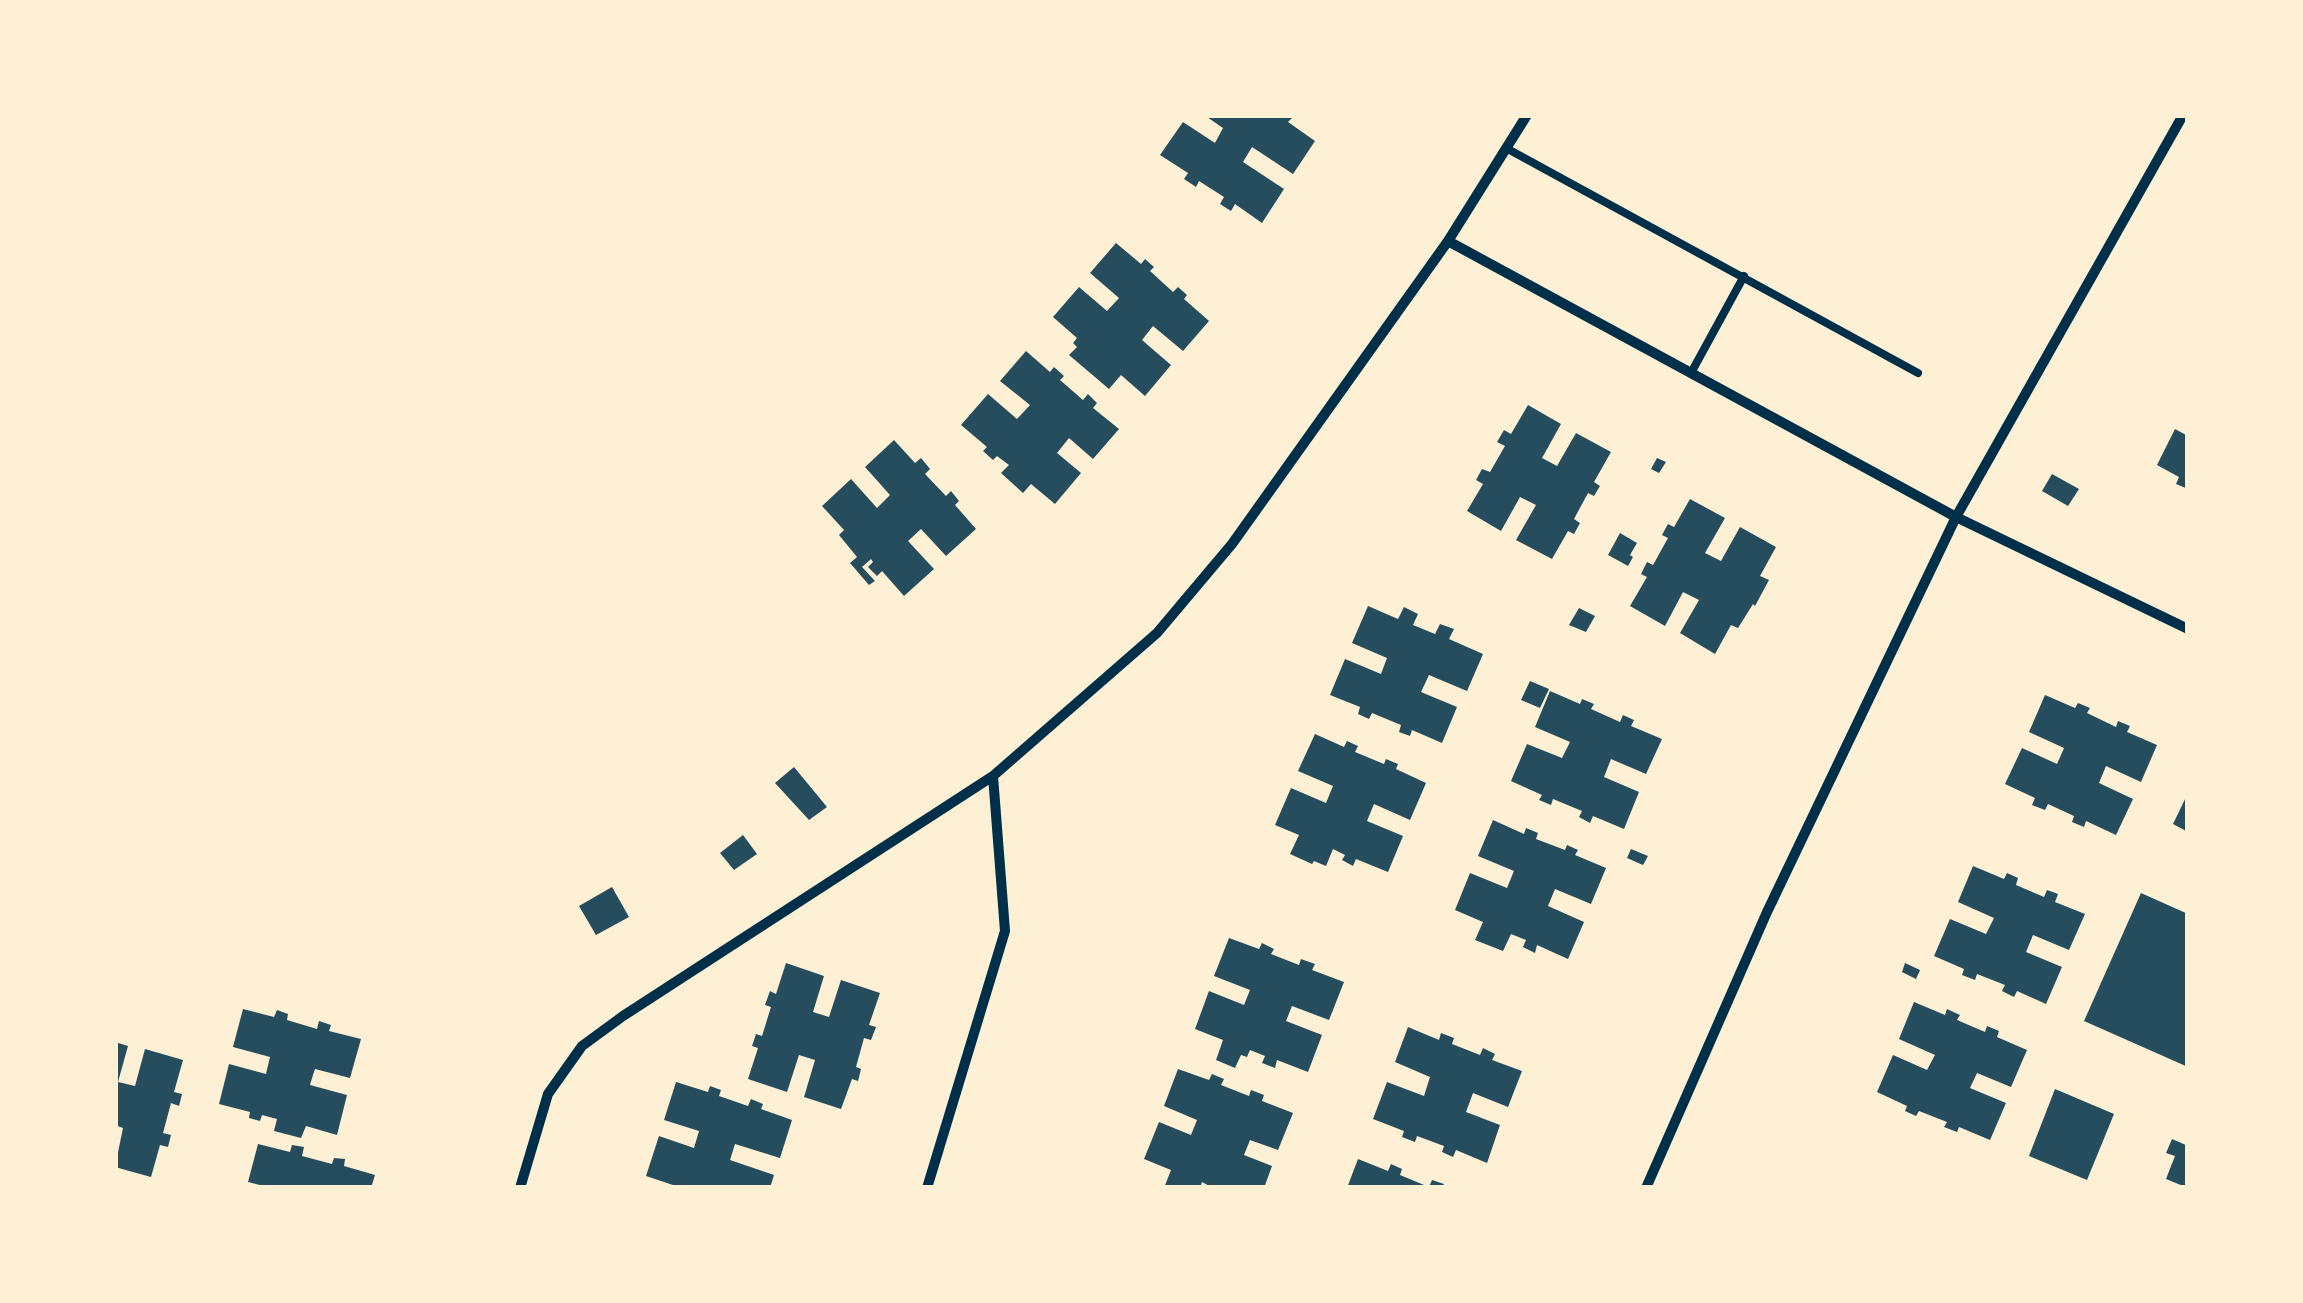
<!DOCTYPE html>
<style>
body{margin:0}
#map{position:relative;width:2303px;height:1303px;overflow:hidden;background:#fdf0d5;font-family:Helvetica,sans-serif}
canvas{display:block}
.frame{position:absolute;inset:0;border:118px solid #fdf0d5;pointer-events:none}
</style>
<div id="map">
<canvas width="2303" height="1303"></canvas>
<div class="frame"></div>
</div>
<script>
const ctx = document.querySelector('canvas').getContext('2d');
ctx.lineJoin = 'round';
function fill(path, color) {
  ctx.fillStyle = color;
  ctx.fill(path, 'evenodd');
}
function stroke(path, color, width, dash) {
  ctx.strokeStyle = color;
  ctx.lineWidth = width;
  ctx.lineCap = dash ? 'butt' : 'round';
  ctx.setLineDash(dash || []);
  ctx.stroke(path);
}
const building = new Path2D(`
 M1204,115H1288L1292,118L1288,122L1315,141L1293,174L1252,147L1243,162L1284,189L1262,223L1235,204L1231,211L1220,204L1224,197L1199,181L1196,187L1184,179L1188,173L1160,155L1183,122L1215,143L1223,128Z
 M1116,243L1141,264L1145,259L1154,267L1150,271L1173,292L1178,287L1187,295L1184,299L1209,321L1183,351L1153,326L1142,340L1171,365L1145,396L1121,375L1109,389L1069,355L1077,347L1073,343L1077,338L1053,317L1079,287L1107,311L1119,298L1090,273Z
 M1026,351L1050,372L1054,367L1064,376L1060,380L1083,400L1088,394L1097,403L1093,408L1119,429L1093,459L1069,438L1057,453L1081,473L1055,504L1031,484L1023,493L1001,473L1009,465L997,456L993,460L983,451L987,447L961,425L988,394L1017,419L1030,405L1000,381Z
 M1528,405L1561,424L1542,458L1557,466L1576,433L1611,452L1594,482L1600,486L1594,496L1588,493L1574,519L1580,523L1574,534L1568,531L1552,559L1516,540L1536,505L1520,497L1501,531L1467,511L1483,484L1476,480L1482,469L1490,472L1505,446L1497,442L1504,430L1511,434Z
 M2175,429L2188,436V489L2176,484L2179,477L2157,465Z
 M894,440L915,463L921,458L930,469L925,474L946,496L951,491L959,501L955,505L976,529L946,556L921,529L908,541L934,569L904,596L882,571L877,576L868,567L873,562L871,559L862,567L875,581L869,585L850,563L857,557L839,535L844,530L822,506L851,479L877,508L890,495L865,467Z
 M1657,458L1666,462L1659,473L1651,469Z
 M2052,474L2079,489L2068,506L2042,491Z
 M1690,499L1725,518L1705,553L1721,561L1740,527L1776,547L1760,576L1769,580L1755,606L1753,604L1738,628L1731,625L1715,654L1680,633L1699,600L1683,592L1665,626L1630,606L1647,577L1641,574L1647,562L1653,565L1668,538L1662,535L1668,524L1674,527Z
 M1620,533L1637,543L1630,555L1633,557L1628,566L1608,555Z
 M1368,606L1398,619L1404,607L1418,614L1413,625L1435,634L1440,624L1454,629L1449,639L1483,654L1467,691L1429,675L1421,692L1457,707L1442,743L1412,730L1410,736L1399,732L1401,725L1372,713L1369,719L1358,714L1360,707L1330,695L1345,659L1381,674L1387,658L1352,643Z
 M1579,608L1595,616L1586,632L1569,625Z
 M1530,681L1549,689L1540,708L1521,700Z
 M1550,691L1580,704L1582,699L1594,704L1591,709L1620,722L1623,715L1634,720L1631,726L1662,739L1646,774L1611,759L1604,777L1639,792L1624,829L1593,816L1590,823L1579,817L1582,811L1553,799L1551,805L1539,800L1542,795L1511,781L1527,744L1562,758L1570,742L1535,727Z
 M2045,695L2075,708L2078,703L2090,708L2087,713L2116,727L2118,721L2130,726L2127,732L2157,745L2141,782L2106,766L2099,783L2133,799L2116,835L2086,821L2084,827L2072,822L2074,816L2048,804L2045,810L2032,805L2035,798L2005,784L2022,748L2057,764L2064,748L2029,732Z
 M1315,734L1344,747L1347,741L1358,746L1355,752L1384,764L1386,759L1398,764L1396,769L1426,783L1410,820L1374,804L1367,821L1403,836L1388,872L1356,859L1353,866L1342,860L1345,855L1333,849L1326,866L1314,861L1312,864L1290,854L1299,835L1275,825L1291,788L1326,803L1333,786L1298,771Z
 M794,767L827,807L809,820L775,783Z
 M2188,793V832L2173,824Z
 M1493,820L1524,834L1526,828L1538,833L1536,839L1565,850L1567,845L1578,850L1575,855L1606,868L1591,904L1555,889L1548,906L1584,922L1568,959L1537,945L1535,953L1523,947L1526,940L1511,934L1503,951L1475,940L1483,922L1455,910L1470,873L1507,888L1514,871L1478,856Z
 M743,835L757,854L734,870L720,853Z
 M1631,849L1648,856L1643,865L1627,858Z
 M1973,866L2004,879L2007,873L2018,878L2016,885L2044,897L2047,890L2058,894L2055,902L2085,914L2069,950L2033,935L2026,952L2062,967L2046,1004L2017,991L2014,997L2002,991L2005,985L1977,974L1975,980L1962,975L1964,969L1934,956L1950,919L1986,934L1994,918L1958,902Z
 M612,887L629,917L596,935L579,906Z
 M2141,893L2188,914V1067L2084,1021Z
 M1229,938L1259,949L1262,943L1274,949L1271,954L1299,965L1301,959L1315,964L1312,970L1344,982L1329,1020L1292,1006L1286,1021L1322,1035L1308,1072L1277,1060L1275,1068L1262,1063L1265,1056L1250,1050L1247,1057L1241,1055L1235,1068L1216,1060L1223,1040L1195,1029L1209,991L1244,1005L1250,990L1214,976Z
 M786,963L824,976L813,1012L829,1017L841,980L880,993L869,1025L876,1027L871,1040L864,1038L856,1067L861,1069L858,1081L852,1079L841,1109L804,1097L815,1060L799,1055L787,1092L748,1079L758,1048L752,1046L756,1034L762,1036L771,1007L765,1005L770,991L776,994Z
 M1905,963L1920,970L1916,979L1902,972Z
 M1914,1002L1945,1015L1947,1009L1960,1015L1957,1020L1985,1032L1987,1026L1999,1031L1997,1037L2027,1050L2011,1087L1977,1073L1970,1088L2006,1103L1990,1140L1959,1127L1957,1132L1944,1127L1947,1122L1919,1111L1916,1116L1905,1111L1907,1106L1877,1092L1893,1055L1927,1070L1935,1055L1899,1039Z
 M243,1009L274,1017L277,1010L288,1014L287,1020L317,1029L319,1021L331,1025L329,1031L361,1039L350,1078L315,1069L313,1075L310,1085L347,1095L337,1135L306,1126L301,1138L274,1131L277,1119L262,1115L260,1121L249,1118L250,1112L219,1104L229,1064L266,1074L270,1057L233,1047Z
 M1408,1027L1439,1040L1441,1033L1454,1038L1452,1044L1480,1055L1483,1048L1495,1054L1492,1060L1522,1071L1508,1107L1473,1093L1466,1112L1500,1125L1487,1163L1456,1150L1453,1157L1442,1152L1444,1146L1417,1136L1415,1142L1402,1137L1404,1131L1373,1119L1387,1082L1424,1096L1430,1077L1395,1062Z
 M115,1042L128,1046L118,1082L135,1086L145,1049L183,1060L174,1092L182,1094L179,1106L171,1103L163,1133L171,1135L168,1147L160,1145L151,1177L115,1167L123,1128L115,1125Z
 M1178,1069L1209,1080L1212,1074L1224,1079L1221,1085L1249,1096L1251,1090L1264,1095L1262,1101L1293,1113L1278,1150L1250,1140L1244,1155L1272,1166L1264,1188H1213L1202,1182L1200,1188H1164L1171,1170L1144,1159L1159,1122L1191,1135L1197,1120L1164,1106Z
 M676,1082L708,1092L710,1086L721,1090L719,1096L748,1106L751,1099L763,1104L761,1109L792,1120L780,1158L735,1144L730,1160L774,1175L770,1188H675L676,1186L646,1176L659,1136L694,1148L699,1131L664,1120Z
 M2055,1089L2114,1114L2087,1180L2029,1156Z
 M2172,1139L2188,1146V1188L2166,1179L2175,1156L2166,1153Z
 M258,1144L290,1152L292,1145L304,1147L302,1156L332,1164L334,1158L345,1159L344,1166L375,1175L371,1188H272L248,1182Z
 M1358,1159L1388,1171L1391,1164L1402,1169L1400,1175L1429,1187L1432,1180L1444,1184L1442,1188H1347Z`);
const service = new Path2D(`
 M1506,148L1918,373
 M1691,373L1744,276`);
const minor = new Path2D(`
 M1448,241L1956,517L2188,629
 M520,1188L548,1094L582,1046L623,1016L993,776L1157,633L1232,544L1448,241L1527,115
 M927,1188L1005,931L993,776
 M1646,1188L1767,912L1956,517L2183,115`);
fill(building, '#264d5e');
stroke(service, '#003049', 8);
stroke(minor, '#003049', 10);
</script>
